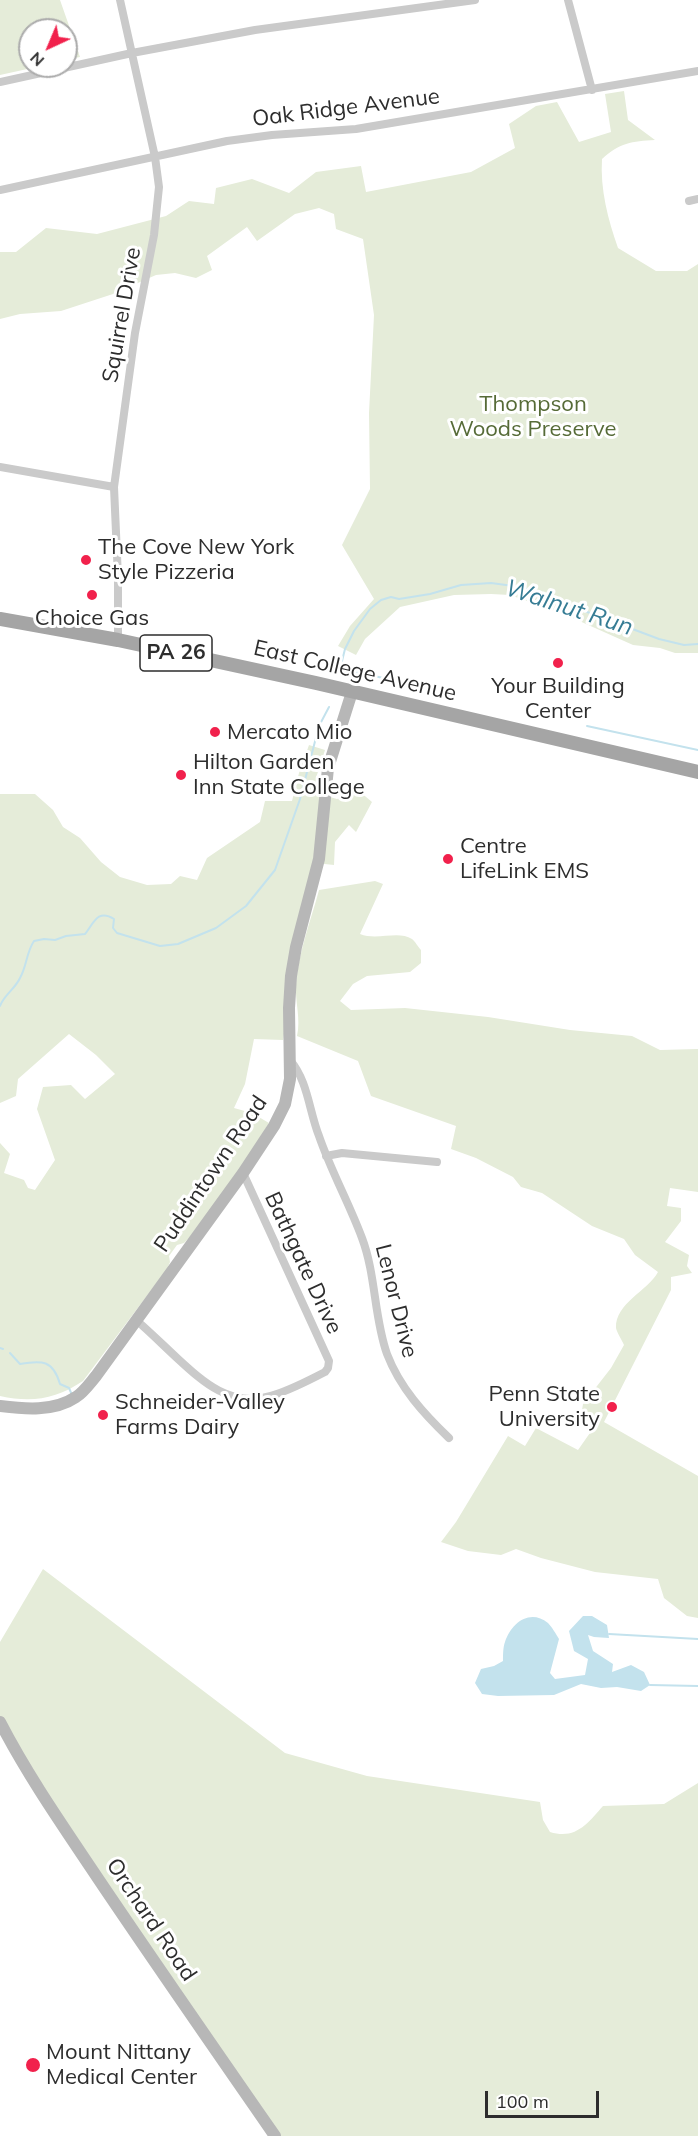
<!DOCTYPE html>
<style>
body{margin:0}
#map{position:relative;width:698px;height:2136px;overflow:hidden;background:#fff;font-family:Mulish,sans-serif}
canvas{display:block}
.north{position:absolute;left:18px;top:18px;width:60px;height:60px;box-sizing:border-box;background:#fff;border:2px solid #ababab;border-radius:50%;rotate:224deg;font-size:16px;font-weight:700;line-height:24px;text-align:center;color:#2d2d2d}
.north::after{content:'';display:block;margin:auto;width:21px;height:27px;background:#f1214c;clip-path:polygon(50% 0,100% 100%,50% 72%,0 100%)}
.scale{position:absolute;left:485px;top:2091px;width:114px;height:27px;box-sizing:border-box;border:3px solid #2d2d2d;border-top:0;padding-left:8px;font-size:18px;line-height:21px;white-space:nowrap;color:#2d2d2d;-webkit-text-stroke:4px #fff;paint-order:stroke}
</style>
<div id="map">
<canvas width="698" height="2136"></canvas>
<div class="north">N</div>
<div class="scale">100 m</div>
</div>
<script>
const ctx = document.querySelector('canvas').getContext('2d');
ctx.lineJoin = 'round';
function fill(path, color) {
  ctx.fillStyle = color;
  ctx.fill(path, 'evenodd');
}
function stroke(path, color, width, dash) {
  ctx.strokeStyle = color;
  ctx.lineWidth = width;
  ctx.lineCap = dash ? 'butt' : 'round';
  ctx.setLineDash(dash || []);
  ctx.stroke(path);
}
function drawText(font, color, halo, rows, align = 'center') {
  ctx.font = font + ' Mulish,sans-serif';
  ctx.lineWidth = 6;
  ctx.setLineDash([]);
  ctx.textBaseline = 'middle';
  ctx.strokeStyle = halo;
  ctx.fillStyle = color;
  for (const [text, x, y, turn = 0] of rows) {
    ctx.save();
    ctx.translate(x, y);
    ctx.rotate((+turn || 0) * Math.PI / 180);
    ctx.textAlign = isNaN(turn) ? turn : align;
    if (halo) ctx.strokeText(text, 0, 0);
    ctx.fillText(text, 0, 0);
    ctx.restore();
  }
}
const green = new Path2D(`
 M0,0H60L80,57L66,60V30H30V66H41L0,75Z
 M624,91L628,120L655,140C632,141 619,143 602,159C600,189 608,220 618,248L656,271H687L698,264V653H675L660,648L633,645L566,615L510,595L491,594L454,595L400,607L365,639L356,655L338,646L350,626L374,599L342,545L370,489L369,413L374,315L363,239L336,229L334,214L319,208L295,214L257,241L247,227L207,256L212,270L196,278L175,273L156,275L113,294L61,311L20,314L0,319V252H16L46,228L97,234L166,216L189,201L214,204L216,188L252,179L289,193L316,172L361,166L366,192L471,172L515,148L509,124L536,106L557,102L579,142L611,132L605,94Z
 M309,745L325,750L316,778L319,794L337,799L359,791L372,802L356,832L349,825L335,842L334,865L315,863L283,1040L254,1039L245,1084L234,1108L252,1113L269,1123L243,1165L189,1238L184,1243L177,1245L169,1256L170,1262L167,1269L83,1381C56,1399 32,1403 0,1396V1143L10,1154L4,1173L24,1180L28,1188L35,1190L55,1160L37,1109L43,1087L71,1085L85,1099L115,1074L96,1055L69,1034L18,1079L16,1096L0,1103V794H35L53,810L63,827L80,838L101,862L120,877L147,885L171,884L180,876L197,880L207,858L260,822L265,801H292L299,773Z
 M375,881L383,884L360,934C377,941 398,930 412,939C415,941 418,947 421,950V963L410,972L367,976L353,984L340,1001L351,1010L405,1008L488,1017L570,1030L632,1036L660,1050L698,1049V1192L670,1188L667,1206L681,1208V1221L665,1242L689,1255L687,1266L692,1273L671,1277V1290L604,1422L698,1476V1618L687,1616L664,1598L658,1579L595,1572L541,1558L516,1549L501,1555L468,1551L441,1542L456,1522L508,1436L525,1446L536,1428L578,1450L592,1430L582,1410L583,1404L611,1368L624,1345C622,1340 617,1333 616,1328C615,1303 648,1291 658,1272L635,1255L624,1239L592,1226L542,1193L521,1187L513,1177L476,1158L451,1149L456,1126L371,1096L358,1061L297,1036C301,1019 295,1002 296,985C298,953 311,920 319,890Z
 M43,1569L285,1753L367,1776L540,1802L543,1820L550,1832C576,1840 588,1823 603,1806L664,1804L698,1783V2136H270L0,1724V1642Z`);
const water = new Path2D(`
 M583,1616H592L607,1625L609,1638L594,1637L588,1635L593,1651L613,1664L612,1672L631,1665L644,1672L650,1685L641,1691L617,1687L601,1688L581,1684L554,1695L498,1696L482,1694L475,1683L481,1669L494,1666L503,1661C503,1655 503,1647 505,1642C511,1623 530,1608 548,1623C552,1627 556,1634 559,1639L550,1673L555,1679L585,1675L588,1659L574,1651L569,1631Z`);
const stream = new Path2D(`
 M341,669L388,679
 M339,673L345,649L354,631L370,609L381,600L391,597L399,599L430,594L461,585L491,583L521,587L659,639L684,645L698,644
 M587,726L698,750
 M0,1006C4,995 15,989 20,978C27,966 26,953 34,941L44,939L55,940L66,936L85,934C93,925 97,908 114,919L113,928L117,933L160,946L178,944L216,928L246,906L275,870L300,799L319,726L329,707
 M0,1348L3,1349
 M10,1353L20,1364C42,1360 53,1360 60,1384L69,1388L72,1395
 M609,1634L698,1639
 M650,1685L698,1686`);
const street = new Path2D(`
 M568,0L592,90
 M0,82L132,53L255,30L475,0
 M0,190L227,141L272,135L356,129L698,71
 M689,201L698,199
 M0,467L114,487
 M118,640V578L114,487L135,333L154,235L159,187L155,157L120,0
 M290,1060C308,1081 309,1111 319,1136C331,1171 349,1203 362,1238C376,1275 374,1318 387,1354C400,1388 424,1414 449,1438
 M326,1156L342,1153L437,1162
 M136,1320C150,1332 163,1345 177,1358C203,1382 231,1408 270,1396C289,1391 307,1381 325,1372L328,1368L329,1361L243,1173`);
const secondary = new Path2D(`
 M0,1406C24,1409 54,1412 76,1397C84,1392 90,1383 96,1376L243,1173L274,1126L285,1104L290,1079L289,1008L291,976L296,947L319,859L328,768L352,692
 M0,1722C29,1778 65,1829 99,1880C157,1966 216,2051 275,2136`);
const primary = new Path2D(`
 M0,619L118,640L316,683L698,772`);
const markers = [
 [86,560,6,"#f1214c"],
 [92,595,6,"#f1214c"],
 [558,663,6,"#f1214c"],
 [215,732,6,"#f1214c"],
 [181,775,6,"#f1214c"],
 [448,859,6,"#f1214c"],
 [612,1407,6,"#f1214c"],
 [103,1415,6,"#f1214c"],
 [33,2065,8,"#f1214c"]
];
const shields = [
 [176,653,72]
];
const shieldNames = [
 ["PA 26",176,653]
];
const streetNames = [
 ["Oak Ridge Avenue",346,108,-7],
 ["Squirrel Drive",122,315,-80],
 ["East College Avenue",355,671,13],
 ["Puddintown Road",211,1174,-56],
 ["Bathgate Drive",303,1263,65],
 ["Lenor Drive",396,1301,76],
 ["Orchard Road",151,1920,56]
];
const parkNames = [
 ["Thompson",533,404],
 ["Woods Preserve",533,429]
];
const poiNames = [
 ["The Cove New York",98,547],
 ["Style Pizzeria",98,572],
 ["Choice Gas",92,618,"center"],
 ["Your Building",558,686,"center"],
 ["Center",558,711,"center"],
 ["Mercato Mio",227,732],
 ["Hilton Garden",193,762],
 ["Inn State College",193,787],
 ["Centre",460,846],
 ["LifeLink EMS",460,871],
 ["Penn State",600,1394,"right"],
 ["University",600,1419,"right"],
 ["Schneider-Valley",115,1402],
 ["Farms Dairy",115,1427],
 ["Mount Nittany",46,2052],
 ["Medical Center",46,2077]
];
const waterNames = [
 ["Walnut Run",569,608,18]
];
fill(green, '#e5ecd9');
fill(water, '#c3e2ed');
stroke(stream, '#c3e2ed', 2);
stroke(street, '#cacaca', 8);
stroke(secondary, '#b7b7b7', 12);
stroke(primary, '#a5a5a5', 14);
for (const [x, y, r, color] of markers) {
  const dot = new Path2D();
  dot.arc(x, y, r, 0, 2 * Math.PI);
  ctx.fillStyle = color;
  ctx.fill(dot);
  stroke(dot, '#fff', 2);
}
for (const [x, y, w] of shields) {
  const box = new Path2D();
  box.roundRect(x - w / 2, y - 18, w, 36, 4.5);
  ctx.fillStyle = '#fff';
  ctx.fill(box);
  stroke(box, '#2d2d2d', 1.5);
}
drawText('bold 21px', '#2d2d2d', null, shieldNames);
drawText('22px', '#2d2d2d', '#fff', streetNames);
drawText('22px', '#566b37', '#fff', parkNames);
drawText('22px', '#2d2d2d', '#fff', poiNames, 'left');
drawText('italic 24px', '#367c94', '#fff', waterNames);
</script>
